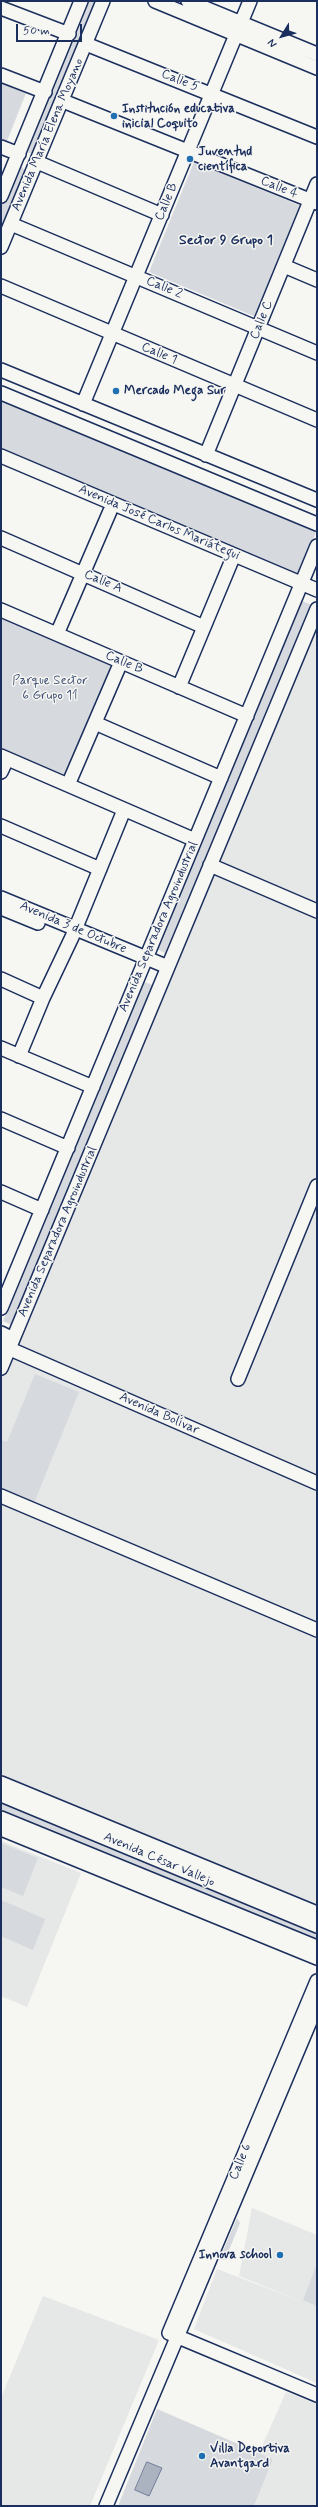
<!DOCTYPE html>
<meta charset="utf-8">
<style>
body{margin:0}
#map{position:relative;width:318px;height:2507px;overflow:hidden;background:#f6f6f2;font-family:Mynerve,sans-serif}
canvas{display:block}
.frame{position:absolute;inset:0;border:2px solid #1b2f5e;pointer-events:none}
.north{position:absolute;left:262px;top:16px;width:40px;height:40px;-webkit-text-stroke:3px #f6f6f2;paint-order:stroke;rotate:233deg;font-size:11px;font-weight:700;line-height:16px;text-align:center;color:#1b2f5e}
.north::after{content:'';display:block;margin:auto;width:14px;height:18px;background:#1b2f5e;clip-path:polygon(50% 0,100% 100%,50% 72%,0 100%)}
.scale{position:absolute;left:16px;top:24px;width:66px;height:18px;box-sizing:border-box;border:2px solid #1b2f5e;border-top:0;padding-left:5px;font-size:12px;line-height:14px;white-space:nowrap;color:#1b2f5e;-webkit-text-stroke:3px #f6f6f2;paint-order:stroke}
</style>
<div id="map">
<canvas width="318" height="2507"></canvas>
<div class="frame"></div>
<div class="north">N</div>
<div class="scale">50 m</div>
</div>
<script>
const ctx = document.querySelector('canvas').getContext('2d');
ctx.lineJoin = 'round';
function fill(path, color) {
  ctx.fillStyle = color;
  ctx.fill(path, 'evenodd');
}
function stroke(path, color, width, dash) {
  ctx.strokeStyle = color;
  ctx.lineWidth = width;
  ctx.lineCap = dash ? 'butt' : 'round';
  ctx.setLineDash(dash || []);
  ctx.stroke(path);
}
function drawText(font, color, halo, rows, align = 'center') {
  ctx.font = font + ' Mynerve,sans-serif';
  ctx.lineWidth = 3;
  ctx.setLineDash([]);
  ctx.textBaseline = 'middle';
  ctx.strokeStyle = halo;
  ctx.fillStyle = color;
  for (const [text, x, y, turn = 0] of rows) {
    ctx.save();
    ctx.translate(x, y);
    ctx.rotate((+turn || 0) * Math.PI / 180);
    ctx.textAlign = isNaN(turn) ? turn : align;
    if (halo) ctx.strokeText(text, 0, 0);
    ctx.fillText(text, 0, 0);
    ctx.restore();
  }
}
const built = new Path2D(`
 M317,618V1910L1,1778V1380Z
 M1,1841L81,1873L27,2007L1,1996Z
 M252,2208L317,2235V2383L194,2329L217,2269L303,2302L239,2276Z
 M43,2296L159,2340L90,2506H1V2398Z
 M286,2392L317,2404V2506H254L273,2459L259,2453Z`);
const green = new Path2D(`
 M85,1H98L35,153L31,154L26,152Z
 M1,83L26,93L7,141L1,139Z
 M194,162L301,206L256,317L149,272Z
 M22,167L27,173L1,237V207L18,168Z
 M1,398L316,532L298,575L1,449Z
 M302,601L312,605L165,953L155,948Z
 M2,616L112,664L65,775L1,748Z
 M144,982L153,985L12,1325L3,1321Z
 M35,1374L79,1392L34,1503L1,1489V1440L7,1442Z
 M1,1798L317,1929V1942L1,1811Z
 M1,1843L38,1858L23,1896L1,1887Z
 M1,1900L45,1919L33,1950L1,1936Z
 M237,2218L240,2223L225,2260L220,2258Z
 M317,2264V2306L303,2300Z
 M157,2409L273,2459L254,2506H118Z`);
const water = new Path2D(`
 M147,2462L162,2468L149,2496L135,2490Z`);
const minor = new Path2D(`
 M155,1L317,68
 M188,1L317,54
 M1,8L69,34
 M86,44L317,137
 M1,75L45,92
 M63,101L317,203
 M1,147L19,154
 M37,162L162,215
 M1,196L81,1
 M11,224L317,353
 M1,247L103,1
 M284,266L317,280
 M1,286L317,420
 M1,370L317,500
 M1,393L317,524
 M83,404L250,1
 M206,455L317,184
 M1,456L317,590
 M1,538L204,627
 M1,610L247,716
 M57,634L110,511
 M179,687L234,555
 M95,723L221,778
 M1,756L195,840
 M1,772L7,759
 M68,785L121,662
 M1,826L100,869
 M210,865L317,911
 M1,898L168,967
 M1,908L38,923
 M1,979L43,998
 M1,1048L93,1087
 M19,1056L43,998L72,937L124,810
 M1,1119L68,1148
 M1,1192L42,1210
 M1,1308L317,546
 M1,1333L13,1339
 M1,1345L317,1483
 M1,1368L317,609
 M238,1379L317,1186
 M1,1496L317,1630
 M1,1783L317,1913
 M1,1795L317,1926
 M1,1818L317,1947
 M1,1829L317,1958
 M317,1981L169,2333L317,2395
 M106,2506L317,2005`);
const markers = [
 [114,116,4,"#1f6fb2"],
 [190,159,4,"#1f6fb2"],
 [116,391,4,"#1f6fb2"],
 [280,2255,4,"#1f6fb2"],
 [202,2456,4,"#1f6fb2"]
];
const streetNames = [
 ["Calle 5",180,81,22],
 ["Avenida María Elena Moyano",48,135,-67],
 ["Calle 4",279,188,22],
 ["Calle B",167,202,-67],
 ["Calle 2",164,288,23],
 ["Calle C",262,320,-68],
 ["Calle 1",159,354,23],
 ["Avenida José Carlos Mariátegui",159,523,23],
 ["Calle A",103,582,23],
 ["Calle B",124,663,23],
 ["Avenida Separadora Agroindustrial",159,927,-67],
 ["Avenida 3 de Octubre",73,928,23],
 ["Avenida Separadora Agroindustrial",58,1232,-67],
 ["Avenida Bolívar",159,1414,24],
 ["Avenida César Vallejo",159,1860,23],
 ["Calle 6",241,2162,-67]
];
const poiNames = [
 ["Institución educativa",122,109],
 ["inicial Coquito",122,124],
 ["Juventud",198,152],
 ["científica",198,167],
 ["Mercado Mega Sur",124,391],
 ["Innova school",272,2255,"right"],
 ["Villa Deportiva",210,2449],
 ["Avantgard",210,2464]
];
const parkNames = [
 ["Parque Sector",50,681],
 ["6 Grupo 11",50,696]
];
const neighbourhoodNames = [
 ["Sector 9 Grupo 1",226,241]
];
fill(built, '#e6e7e7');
fill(green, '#d6d9dd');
fill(water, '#abb2c0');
stroke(water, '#717e99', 1);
stroke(minor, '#1b2f5e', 16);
stroke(minor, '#f6f6f2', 13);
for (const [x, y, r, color] of markers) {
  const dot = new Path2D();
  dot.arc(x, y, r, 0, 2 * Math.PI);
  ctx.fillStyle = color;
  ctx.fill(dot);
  stroke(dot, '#f6f6f2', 1.5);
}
drawText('13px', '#1b2f5e', '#f6f6f2', streetNames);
drawText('bold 13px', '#1b2f5e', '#f6f6f2', poiNames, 'left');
drawText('13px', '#405177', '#f6f6f2', parkNames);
drawText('bold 14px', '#1b2f5e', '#f6f6f2', neighbourhoodNames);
</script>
